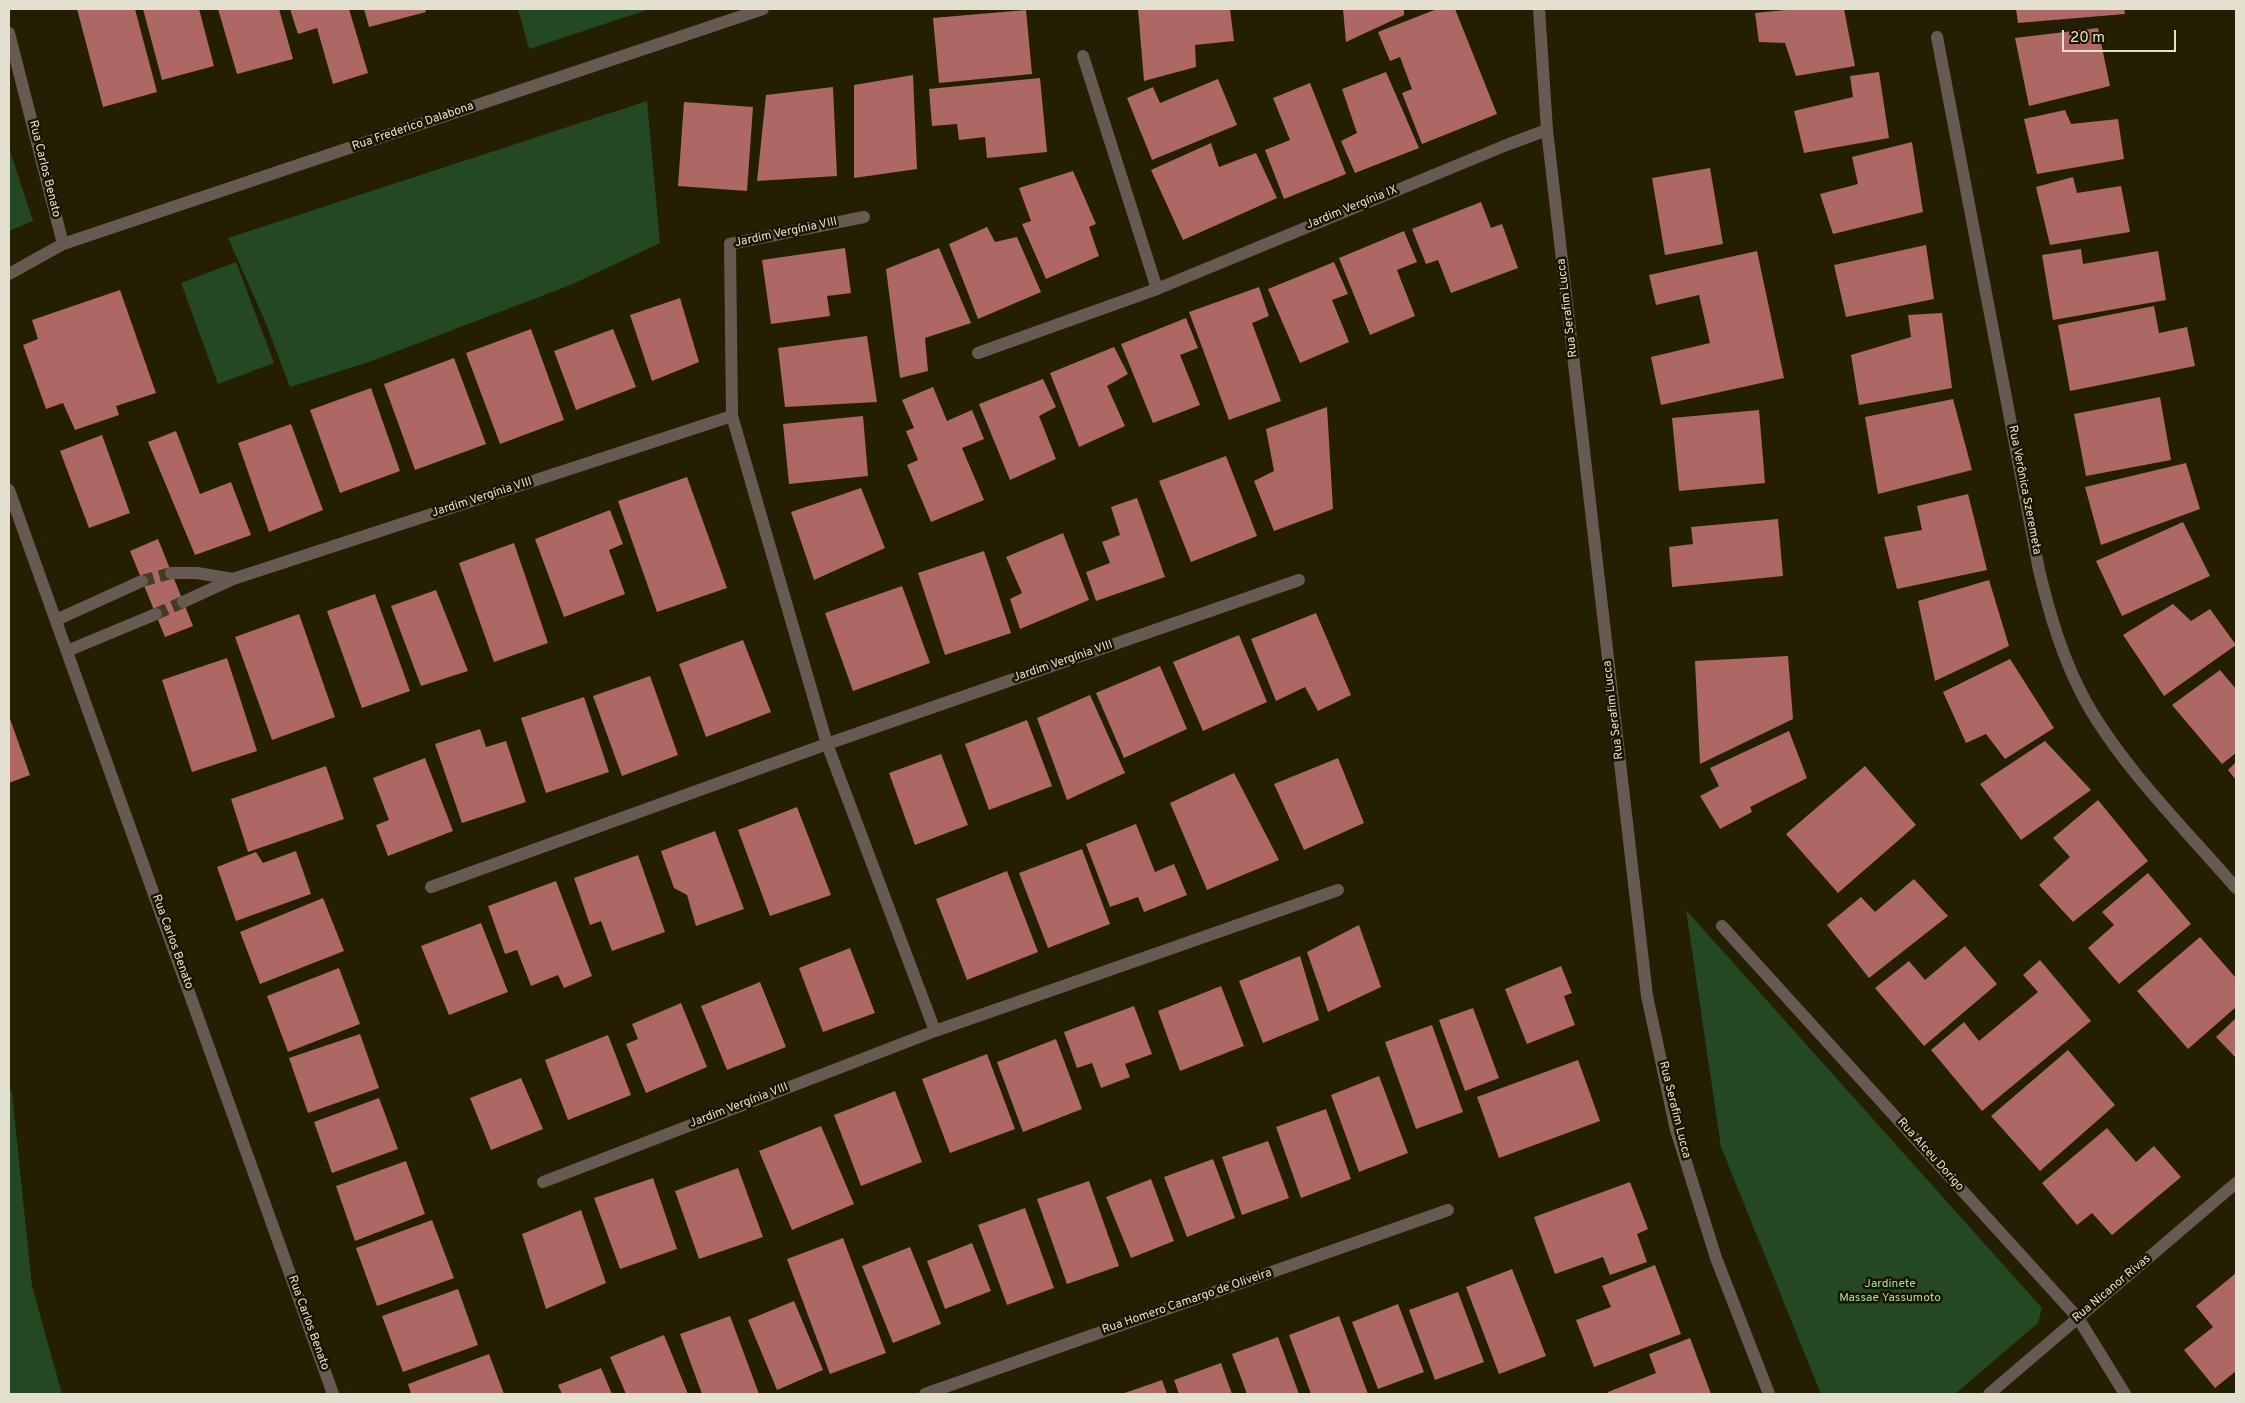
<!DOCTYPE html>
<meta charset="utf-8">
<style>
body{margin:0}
#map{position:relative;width:2245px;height:1403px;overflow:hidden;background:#251f02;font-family:Overpass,sans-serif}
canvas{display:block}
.frame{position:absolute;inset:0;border:10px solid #e4e0cf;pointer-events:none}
.scale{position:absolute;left:2062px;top:30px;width:114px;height:22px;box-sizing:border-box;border:2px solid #e4e0cf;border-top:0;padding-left:6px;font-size:15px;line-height:18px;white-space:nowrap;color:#e4e0cf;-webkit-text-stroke:4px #1b1500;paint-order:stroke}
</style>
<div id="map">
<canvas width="2245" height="1403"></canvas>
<div class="frame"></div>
<div class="scale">20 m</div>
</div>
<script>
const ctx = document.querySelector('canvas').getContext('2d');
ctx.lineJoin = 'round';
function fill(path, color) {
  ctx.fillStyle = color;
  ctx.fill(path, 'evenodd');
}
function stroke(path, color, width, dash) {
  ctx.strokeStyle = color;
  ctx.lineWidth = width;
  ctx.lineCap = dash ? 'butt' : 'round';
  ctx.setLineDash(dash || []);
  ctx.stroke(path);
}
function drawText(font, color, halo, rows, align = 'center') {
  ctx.font = font + ' Overpass,sans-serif';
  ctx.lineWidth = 5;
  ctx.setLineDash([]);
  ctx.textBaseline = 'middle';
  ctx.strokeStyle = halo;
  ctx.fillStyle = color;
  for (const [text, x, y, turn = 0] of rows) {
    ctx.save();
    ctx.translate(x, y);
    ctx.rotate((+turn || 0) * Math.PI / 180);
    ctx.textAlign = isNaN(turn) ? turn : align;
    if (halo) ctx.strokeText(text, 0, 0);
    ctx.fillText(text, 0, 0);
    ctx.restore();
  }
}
const green = new Path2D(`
 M518,9H650L529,49Z
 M647,101L660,243L573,284L369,362L290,387L265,321L228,238Z
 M9,148L33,221L9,231Z
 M236,262L274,363L218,384L181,283Z
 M1686,910L2042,1308L2038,1323L1955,1394H1821L1721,1147Z
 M9,1086L12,1094L32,1286L62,1394H9Z`);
const building = new Path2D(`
 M77,9H135L157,92L103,107Z
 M143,9H199L214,66L162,80Z
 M218,9H279L293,59L237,74Z
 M290,9H349L368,73L333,84L317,28L298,34Z
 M364,9H425L426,12L369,27Z
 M1138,9H1230L1234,41L1195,45L1196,67L1144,81Z
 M1343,9H1404V15L1346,42Z
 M1437,9H1455L1497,114L1422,144L1402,93L1412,89L1400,57L1390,61L1378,32Z
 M1796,9H1844L1855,66L1796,76L1785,43L1759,42L1755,13Z
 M2016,9H2124L2125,14L2018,23Z
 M1026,10L1032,74L939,83L933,18Z
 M2098,28L2110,86L2029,106L2015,38Z
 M1386,72L1419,148L1355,173L1341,141L1357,133L1342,89Z
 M1879,72L1889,138L1804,153L1794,111L1853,97L1850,76Z
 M913,75L917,169L854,178V85Z
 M1040,78L1047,152L987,158L985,137L959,140L957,124L932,126L929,89Z
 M1218,79L1237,125L1152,160L1127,98L1153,87L1160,103Z
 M1310,83L1346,174L1284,199L1265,150L1290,140L1273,98Z
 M833,87L837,176L757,181L766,95Z
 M684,102L753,107L747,191L678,186Z
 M2065,110L2071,124L2118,119L2124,159L2037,174L2024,119Z
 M1912,142L1923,212L1833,234L1820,194L1858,184L1852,157Z
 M1211,143L1219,167L1256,153L1277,198L1183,240L1151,170Z
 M1710,168L1723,244L1665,255L1652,178Z
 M1073,171L1096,224L1089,227L1099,256L1046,279L1022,224L1031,221L1019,188Z
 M2073,177L2077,193L2121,186L2130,232L2050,245L2036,187Z
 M1481,202L1491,228L1502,224L1518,268L1451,293L1438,260L1426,264L1412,229Z
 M987,227L995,242L1017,237L1041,292L978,319L949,244Z
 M1404,231L1417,262L1397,270L1415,316L1370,335L1339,258Z
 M1926,245L1934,299L1846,317L1834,265Z
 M845,248L851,293L827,296L830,316L771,324L762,260Z
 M939,248L971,323L925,338L928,371L900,378L886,269Z
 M2081,249L2083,264L2158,251L2166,300L2053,320L2042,255Z
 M1757,251L1784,378L1661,405L1651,357L1710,343L1699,295L1656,305L1649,275Z
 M1334,262L1348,294L1332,300L1349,342L1300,363L1268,289Z
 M1259,287L1269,316L1252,323L1281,401L1229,420L1189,312Z
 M120,290L156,393L116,406L119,415L75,430L63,403L46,409L23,345L38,339L32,320Z
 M680,298L699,362L652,381L630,315Z
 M2154,306L2159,333L2187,327L2195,366L2070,391L2058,325Z
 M1942,313L1952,388L1859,405L1851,355L1911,337L1908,315Z
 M1186,318L1198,348L1180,355L1200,405L1153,423L1121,344Z
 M531,329L564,420L500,444L466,353Z
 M613,329L636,387L576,410L554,351Z
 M867,336L877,402L785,407L778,348Z
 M1114,347L1128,374L1107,386L1125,426L1079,447L1050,373Z
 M454,358L486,444L415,470L384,384Z
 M1043,379L1056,407L1039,416L1056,459L1010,480L979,404Z
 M933,387L947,421L972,410L984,439L962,448L984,500L931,522L907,465L918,460L906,431L914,428L902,400Z
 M371,388L400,471L340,493L310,410Z
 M2160,397L2171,460L2086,476L2074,414Z
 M1953,399L1972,470L1878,494L1865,417Z
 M1327,407L1333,509L1274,531L1254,481L1274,471L1266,429Z
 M1759,410L1765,483L1679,491L1672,418Z
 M863,416L868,476L789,484L783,424Z
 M291,424L323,510L269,532L238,443Z
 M176,431L200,494L231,482L251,535L195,555L148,442Z
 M102,435L130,513L89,528L60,451Z
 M1226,456L1257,536L1191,562L1159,481Z
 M2186,463L2200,509L2101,545L2085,487Z
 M687,477L727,588L657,612L618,501Z
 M861,488L885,548L814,580L791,512Z
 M1968,494L1987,570L1897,589L1884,537L1922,530L1917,506Z
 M1137,498L1165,577L1096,601L1086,572L1110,563L1102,542L1120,535L1111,507Z
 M610,510L623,544L609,550L625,594L564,617L535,539Z
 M1778,519L1783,576L1672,587L1669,547L1693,544L1691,527Z
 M2183,522L2210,576L2122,616L2096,561Z
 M1063,533L1089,600L1020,629L1010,599L1022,593L1006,557Z
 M158,539L193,626L165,637L130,551Z
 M514,543L548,643L494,662L459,563Z
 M984,551L1011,633L945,655L918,573Z
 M1989,580L2009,646L1935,681L1918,601Z
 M902,586L930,663L853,691L825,613Z
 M436,590L468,671L421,686L391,606Z
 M375,594L410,691L362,708L327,611Z
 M2173,604L2191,621L2210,609L2236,645L2164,696L2123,635Z
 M1316,613L1351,695L1318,711L1305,687L1276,701L1251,639Z
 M299,614L335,717L272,740L235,637Z
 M1239,635L1267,702L1203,731L1173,662Z
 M743,640L771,712L706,737L679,664Z
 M1788,656L1793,719L1700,764L1695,661Z
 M227,658L257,751L192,772L162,680Z
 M2010,659L2054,728L2005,759L1986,734L1966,743L1943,692Z
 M1160,666L1187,729L1124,758L1096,693Z
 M2220,670L2236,689V753L2222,764L2172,705Z
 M650,676L678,755L622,776L593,696Z
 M1090,695L1125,773L1067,800L1037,718Z
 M584,697L609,772L546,793L521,718Z
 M9,716L30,775L9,783Z
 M1027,720L1052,786L989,810L965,744Z
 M480,729L486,747L506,741L526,802L462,823L435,744Z
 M1789,731L1807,778L1750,807L1752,812L1720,829L1700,796L1719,786L1710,768Z
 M2045,741L2091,790L2021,840L1980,784Z
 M941,754L968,825L915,845L889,773Z
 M425,758L453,831L388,856L376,825L389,820L373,778Z
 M1338,758L1364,823L1304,850L1274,784Z
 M2236,762V780L2228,770Z
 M326,766L344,819L248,852L231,799Z
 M1865,766L1916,825L1838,893L1786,834Z
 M1234,773L1279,860L1207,890L1170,803Z
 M2098,800L2148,861L2073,922L2039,885L2070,857L2053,838Z
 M797,807L831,895L770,916L738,830Z
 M1136,824L1155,872L1174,864L1187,895L1144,912L1138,897L1110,907L1086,844Z
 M715,831L744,909L696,926L687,895L674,888L661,851Z
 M1082,849L1110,924L1048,948L1019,873Z
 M296,851L311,894L236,921L217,867L256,852L263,863Z
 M638,855L665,932L612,951L601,921L590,925L574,878Z
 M1007,871L1038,952L967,980L936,899Z
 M2148,873L2191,924L2119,984L2088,948L2114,925L2102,912Z
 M1914,879L1948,916L1869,978L1827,925L1861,897L1875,912Z
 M556,881L592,976L564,988L558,975L531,986L517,950L505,954L488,906Z
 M323,898L344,951L260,984L240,932Z
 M481,923L508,992L449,1015L421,946Z
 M1359,925L1381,987L1328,1012L1307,952Z
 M2200,937L2236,978V1007L2188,1049L2137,991Z
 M1965,946L1997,984L1924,1046L1875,988L1909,961L1925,980Z
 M850,948L875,1013L823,1032L799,968Z
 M1300,956L1319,1020L1263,1043L1239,981Z
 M2040,960L2091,1021L1982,1111L1931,1050L1964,1022L1979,1041L2038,992L2023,975Z
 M1561,966L1572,993L1564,996L1575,1025L1527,1044L1505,989Z
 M339,968L360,1024L288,1052L267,996Z
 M760,982L786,1047L727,1070L701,1006Z
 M1221,986L1244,1046L1180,1071L1158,1011Z
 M681,1003L707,1067L646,1093L626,1044L638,1039L632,1024Z
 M1134,1006L1152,1054L1125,1064L1130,1077L1101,1088L1092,1063L1077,1068L1064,1032Z
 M1473,1008L1499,1078L1465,1091L1439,1020Z
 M2236,1018V1058L2216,1037Z
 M1432,1025L1463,1112L1416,1129L1385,1042Z
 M360,1034L379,1088L308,1113L289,1058Z
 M608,1035L631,1095L568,1120L545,1060Z
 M1056,1039L1082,1109L1023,1132L997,1062Z
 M2068,1050L2115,1105L2040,1171L1991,1116Z
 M987,1054L1015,1129L950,1153L922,1079Z
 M1578,1060L1600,1121L1499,1158L1477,1097Z
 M1379,1076L1408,1153L1359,1172L1331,1095Z
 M521,1078L543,1129L491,1150L470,1098Z
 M895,1091L922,1162L861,1186L834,1115Z
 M379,1098L398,1149L332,1173L314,1122Z
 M1326,1109L1351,1179L1301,1198L1276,1127Z
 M821,1126L854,1204L792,1230L759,1151Z
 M2107,1128L2136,1162L2154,1146L2181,1177L2112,1235L2092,1213L2077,1225L2042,1183Z
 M1268,1141L1289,1198L1242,1215L1222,1157Z
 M1213,1159L1235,1218L1187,1237L1164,1177Z
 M406,1161L425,1214L355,1241L336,1186Z
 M738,1168L763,1237L699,1259L675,1191Z
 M653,1178L677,1249L620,1269L594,1198Z
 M1151,1179L1174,1241L1131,1258L1106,1197Z
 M1089,1181L1119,1266L1067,1284L1037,1199Z
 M1630,1182L1648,1229L1637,1234L1647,1262L1610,1275L1603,1257L1555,1274L1534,1217Z
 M1025,1208L1054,1288L1007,1305L978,1225Z
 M581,1210L606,1283L546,1309L522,1234Z
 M432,1220L454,1278L377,1306L356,1248Z
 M843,1238L886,1353L830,1374L787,1259Z
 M972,1243L991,1291L945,1309L927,1261Z
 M910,1247L941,1324L893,1343L862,1266Z
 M1655,1265L1681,1334L1594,1367L1576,1320L1611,1307L1602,1286Z
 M1512,1269L1546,1356L1499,1374L1466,1287Z
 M2236,1273V1371L2215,1388L2184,1350L2213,1327L2196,1306Z
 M458,1289L478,1345L403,1372L382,1316Z
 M1458,1292L1484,1362L1435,1380L1409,1310Z
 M794,1301L823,1370L777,1390L748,1320Z
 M1398,1304L1424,1372L1378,1389L1352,1322Z
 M730,1316L759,1394H702L680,1334Z
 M1339,1316L1368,1394H1311L1289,1335Z
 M664,1335L688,1394H626L610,1357Z
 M1278,1337L1299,1394H1247L1232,1354Z
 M1690,1338L1711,1394H1609L1608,1392L1656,1373L1649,1354Z
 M489,1354L504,1394H411L408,1384Z
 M1221,1363L1232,1394H1179L1174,1380Z
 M601,1368L612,1394H562L558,1385Z
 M1162,1380L1167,1394H1122Z`);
const streetTunnel = new Path2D(`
 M142,581L171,573
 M156,614L183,602`);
const street = new Path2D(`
 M1539,9L1547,130L1647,996L1676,1130L1716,1258L1769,1394
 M9,33L63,244
 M1937,37L2039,570C2050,616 2063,660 2086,702C2123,768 2186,830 2236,888
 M1083,56L1157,289
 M864,217L730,244L732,416L827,744L935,1031
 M9,274L63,244L763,9
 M978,353L1157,289L1509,144L1547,130
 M9,490L333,1394
 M171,573H197L233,579
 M183,602L233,579L732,416
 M56,620L142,581
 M67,651L156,614
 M431,887L827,744L1299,580
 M1722,926L2078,1318L2125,1394
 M543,1182L935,1031L1338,890
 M925,1394L1448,1210
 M1989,1394L2236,1183`);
const streetNames = [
 ["Rua Frederico Dalabona",413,127,-19],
 ["Rua Carlos Benato",44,169,76],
 ["Jardim Vergínia IX",1352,208,-22],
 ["Jardim Vergínia VIII",786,233,-12],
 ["Rua Serafim Lucca",1568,308,-97],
 ["Rua Verônica Szeremeta",2024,490,79],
 ["Jardim Vergínia VIII",482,498,-18],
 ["Jardim Vergínia VIII",1063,662,-19],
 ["Rua Serafim Lucca",1614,710,-97],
 ["Rua Carlos Benato",172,942,70],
 ["Jardim Vergínia VIII",739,1106,-21],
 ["Rua Serafim Lucca",1674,1110,76],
 ["Rua Alceu Dorigo",1930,1155,48],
 ["Rua Nicanor Rivas",2112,1289,-40],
 ["Rua Homero Camargo de Oliveira",1187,1302,-19],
 ["Rua Carlos Benato",308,1323,70]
];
const parkNames = [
 ["Jardinete",1890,1285],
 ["Massae Yassumoto",1890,1299]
];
fill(green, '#244724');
fill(building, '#ad6765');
stroke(streetTunnel, '#423c21', 12, [12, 6]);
stroke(street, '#685a53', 12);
drawText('12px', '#e4e0cf', '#1b1500', streetNames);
drawText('12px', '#9de49b', '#1b1500', parkNames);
</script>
